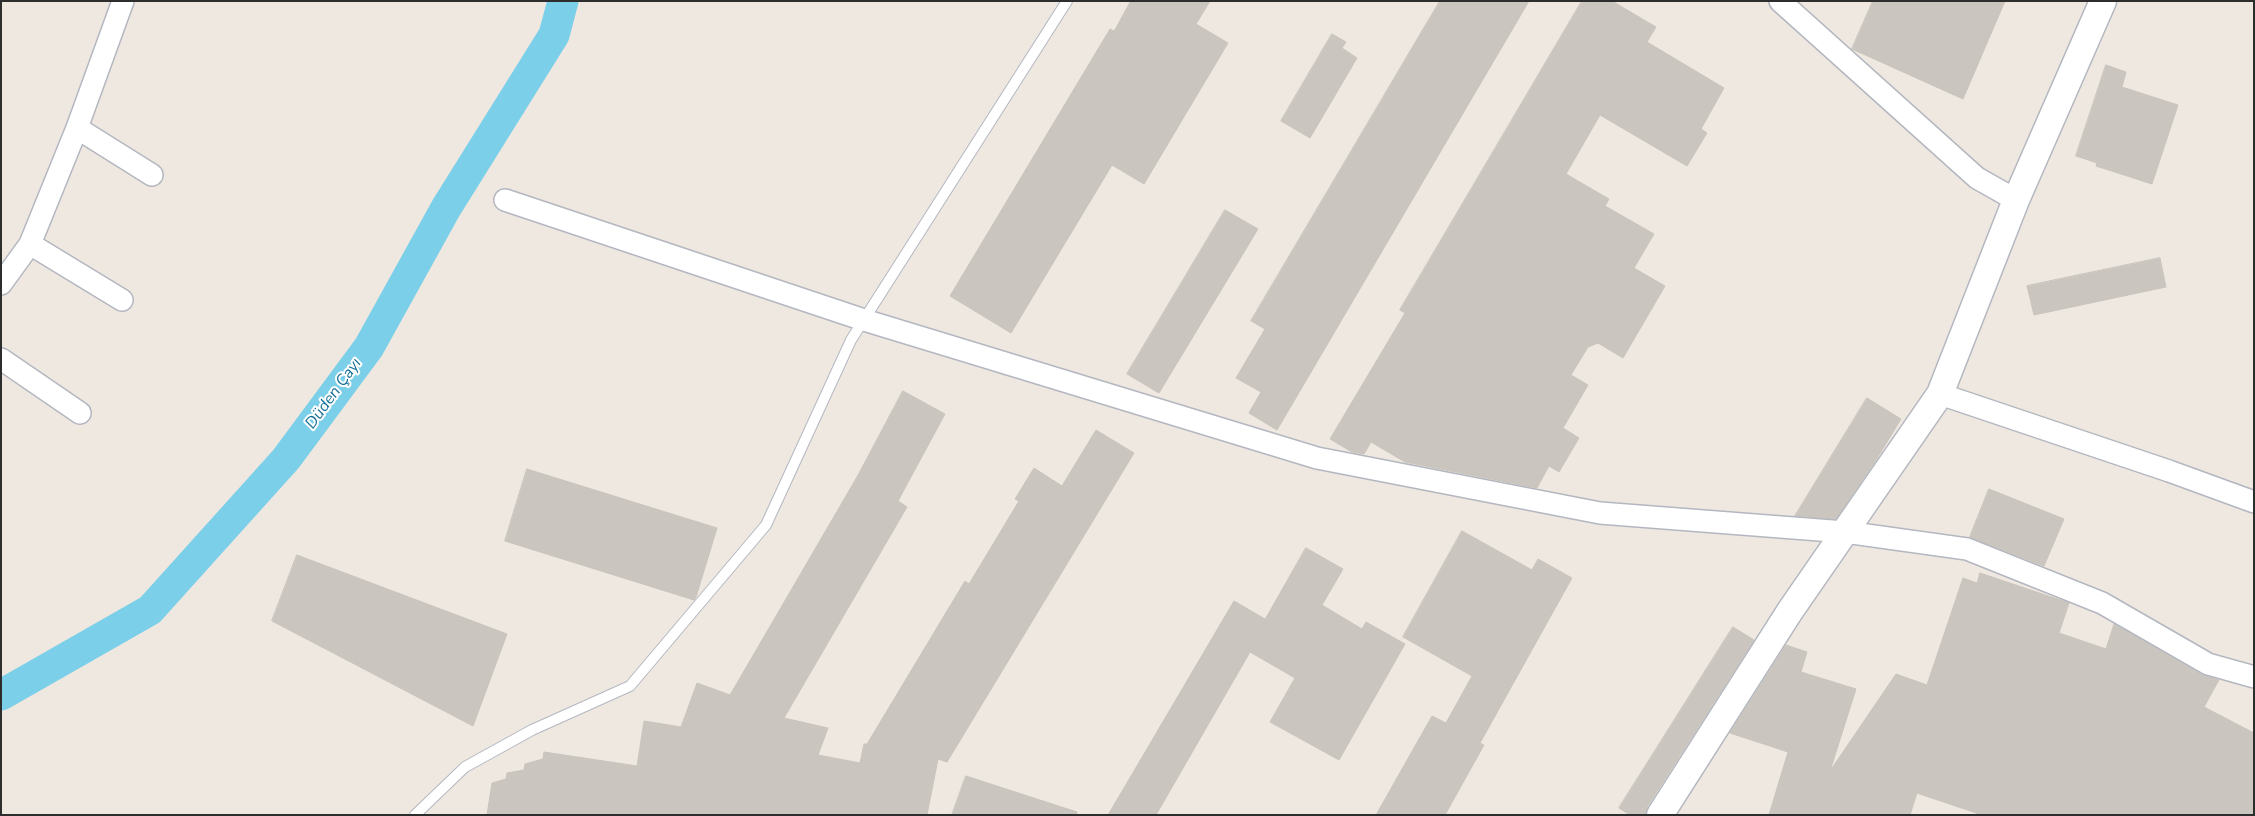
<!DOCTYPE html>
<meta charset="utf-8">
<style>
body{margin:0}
#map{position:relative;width:2255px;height:816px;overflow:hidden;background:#eee8e1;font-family:"Nunito Sans",sans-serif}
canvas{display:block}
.frame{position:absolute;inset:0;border:2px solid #2d2d2d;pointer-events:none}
</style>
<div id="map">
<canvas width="2255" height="816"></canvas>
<div class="frame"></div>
</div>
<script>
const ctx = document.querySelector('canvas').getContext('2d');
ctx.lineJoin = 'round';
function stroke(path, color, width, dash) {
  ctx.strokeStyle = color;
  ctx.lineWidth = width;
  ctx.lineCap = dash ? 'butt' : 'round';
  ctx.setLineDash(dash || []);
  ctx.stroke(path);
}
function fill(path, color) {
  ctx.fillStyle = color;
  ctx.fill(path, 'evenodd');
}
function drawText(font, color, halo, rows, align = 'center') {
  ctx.font = font + ' "Nunito Sans",sans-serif';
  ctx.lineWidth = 4;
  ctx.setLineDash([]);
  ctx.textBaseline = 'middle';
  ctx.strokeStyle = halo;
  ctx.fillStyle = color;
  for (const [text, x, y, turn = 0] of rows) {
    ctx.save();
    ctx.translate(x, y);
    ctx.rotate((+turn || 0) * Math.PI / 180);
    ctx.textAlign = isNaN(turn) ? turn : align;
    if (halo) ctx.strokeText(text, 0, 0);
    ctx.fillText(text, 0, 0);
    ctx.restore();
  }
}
const river = new Path2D(`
 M1,695L150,610L286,459L369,347L446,208L554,35L563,1`);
const building = new Path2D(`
 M1131,1H1210L1196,24L1228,43L1144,184L1112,165L1011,333L950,296L1110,29L1114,31Z
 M1440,1H1529L1277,430L1249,413L1261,392L1236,378L1265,329L1251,321Z
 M1582,1H1612L1656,27L1647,42L1724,88L1701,129L1707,133L1687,166L1600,115L1566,174L1609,199L1605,206L1654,234L1634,268L1665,286L1623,358L1598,343L1588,347L1571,375L1588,385L1563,428L1579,438L1559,472L1549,466L1537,488L1405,462L1371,442L1364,454L1352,452L1330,439L1405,313L1400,310Z
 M1873,1H2005L1963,99L1852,49Z
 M1332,34L1346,42L1342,48L1357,58L1310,138L1281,121Z
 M2106,65L2126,72L2122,87L2178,105L2152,184L2096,166L2097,163L2076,156Z
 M1225,210L1258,229L1159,393L1127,374Z
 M2160,258L2166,287L2034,315L2027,286Z
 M903,391L945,414L898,501L907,507L784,718L828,728L818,755L860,763L864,744H867L965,581L969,584L1019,501L1015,499L1034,468L1062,486L1096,430L1134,453L947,762L938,759L927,815H487L492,783L506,779L507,773L524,770L525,764L543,759L544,752L637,766L644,721L681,727L697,683L730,695L857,477Z
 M1867,398L1901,419L1876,460L1836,519L1795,516Z
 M527,469L717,528L696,597L694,600L505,541Z
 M1989,489L2064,519L2044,566L1970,537Z
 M1462,531L1532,570L1538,559L1572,578L1480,743L1484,745L1445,815H1376L1432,716L1446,723L1472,676L1403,637Z
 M1306,548L1343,569L1322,605L1362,629L1366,622L1405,644L1339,760L1270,722L1295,678L1250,652L1156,815H1108L1234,601L1265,619Z
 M297,555L507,634L473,726L272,621Z
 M1980,573L2069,603L2059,633L2106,649L2114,624L2202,675L2219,680L2204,707L2254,733V815H1982L1917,793L1910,815H1769L1788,752L1730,733L1786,645L1807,652L1801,672L1856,689L1830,771L1896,674L1927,685L1963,578L1977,583Z
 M1733,627L1754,640L1647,807L1645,815H1630L1619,808Z
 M966,776L1077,812L1076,815H952Z`);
const service = new Path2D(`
 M415,815L465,767L532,730L630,686L766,525L851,340L1067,1`);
const minor = new Path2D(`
 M1780,1L1977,178L2016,200
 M77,128L152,175
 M505,200L864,320L1317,458L1600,513L1845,532L1967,549L2102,603L2208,664L2254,677
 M30,244L122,300
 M1,284L30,244L77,128L123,1
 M1,359L80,413
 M1940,394L2169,471L2254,502`);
const tertiary = new Path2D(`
 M1660,815L1790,611L1940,394L2016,200L2103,1`);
const waterNames = [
 ["Düden Çayı",334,394,-54]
];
stroke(river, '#7ccfe8', 31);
fill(building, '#cac6bf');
stroke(building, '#c9c4bb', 1);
stroke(service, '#b4b7c0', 12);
stroke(minor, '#b4b7c0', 24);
stroke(tertiary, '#b4b7c0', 29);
stroke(service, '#fff', 10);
stroke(minor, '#fff', 21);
stroke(tertiary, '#fff', 26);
drawText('italic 16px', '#177098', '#fff', waterNames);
</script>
